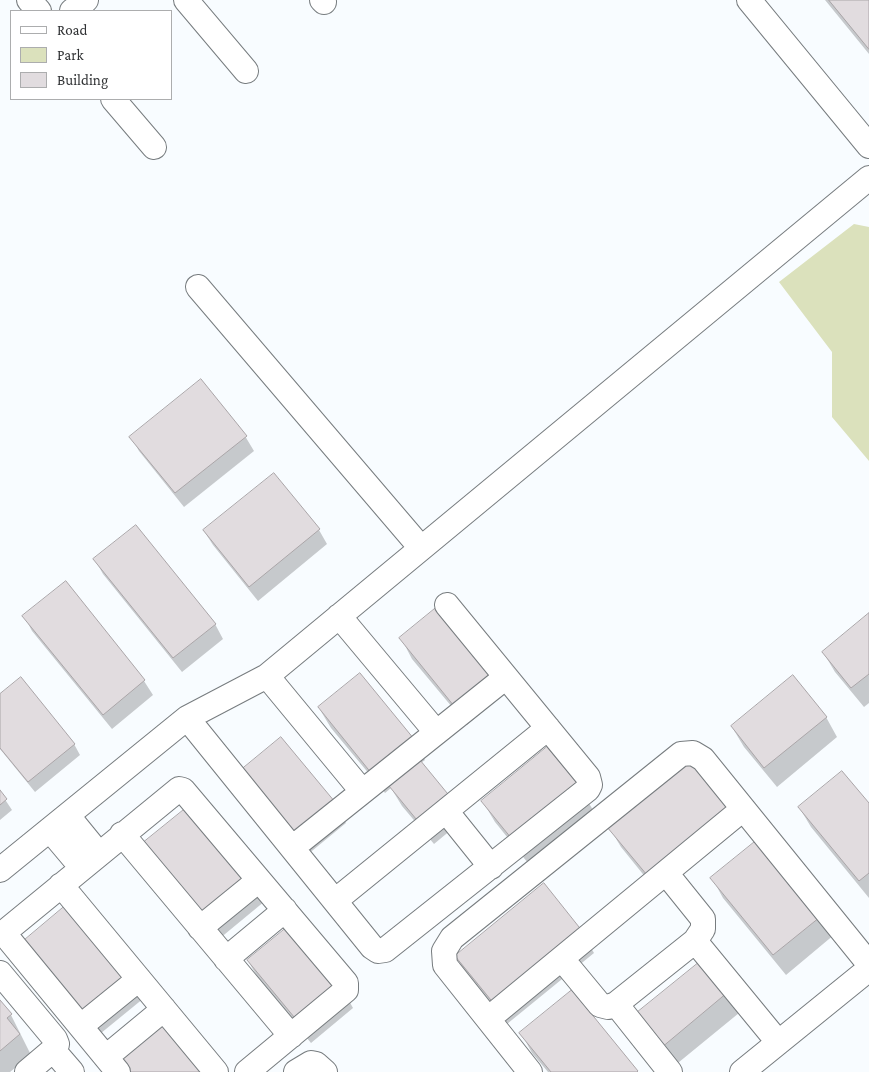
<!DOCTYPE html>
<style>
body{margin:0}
#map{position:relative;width:869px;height:1072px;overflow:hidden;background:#f8fcff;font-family:"Crimson Pro",serif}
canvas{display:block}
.legend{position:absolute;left:10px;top:10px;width:162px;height:90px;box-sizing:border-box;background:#fff;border:1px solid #acadae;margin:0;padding:6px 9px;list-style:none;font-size:15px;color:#303234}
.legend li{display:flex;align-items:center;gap:10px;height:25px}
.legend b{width:25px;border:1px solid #acadae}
</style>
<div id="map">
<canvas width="869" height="1072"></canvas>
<ul class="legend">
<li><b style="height:6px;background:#fff"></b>Road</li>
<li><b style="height:14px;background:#dbe1bc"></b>Park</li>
<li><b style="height:14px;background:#e1dcdf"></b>Building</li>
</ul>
</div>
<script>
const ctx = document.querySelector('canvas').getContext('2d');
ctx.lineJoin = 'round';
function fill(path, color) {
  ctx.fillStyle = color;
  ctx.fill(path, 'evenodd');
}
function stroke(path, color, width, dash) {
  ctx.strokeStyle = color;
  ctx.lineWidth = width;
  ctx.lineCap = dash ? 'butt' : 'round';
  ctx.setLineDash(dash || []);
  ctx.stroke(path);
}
const green = new Path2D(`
 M854,224L869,227V461L832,417V352L779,282Z`);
const shadow = new Path2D(`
 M825,0H869V54Z
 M245,436L254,451L184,507L139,451L131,437Z
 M274,474L319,530L327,544L258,601L213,545L204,531Z
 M95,560L215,624L223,639L182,672L103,574Z
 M66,583L144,681L153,695L112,729L32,631L24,616Z
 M869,615V703L864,707L835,672L823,652Z
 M401,638L491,675L503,695L467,725L412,659Z
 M0,696L74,744L80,755L35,792L0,749Z
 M319,708L413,740L425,760L421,763L463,820L434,844L402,806L391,788L385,793L331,728Z
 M826,717L837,737L777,787L744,747L732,727Z
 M581,790L593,810L528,863L495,822L483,802Z
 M254,791L334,803L346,823L307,855Z
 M0,792L12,810L0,820Z
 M191,805L265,901L219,939L145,843Z
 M869,805V898L811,827L799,807Z
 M744,825L659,894L621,847L609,827Z
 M762,837L835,934L786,975L723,898L712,878Z
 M582,932L594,953L507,1024L468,977L456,956Z
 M22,943L144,998L95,1038Z
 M248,961L342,988L353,1008L311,1043L260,981Z
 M702,961L739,1013L673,1067L635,1015Z
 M571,991L637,1072H548L532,1053L521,1033Z
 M0,1002L11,1015L31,1055L10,1072H0Z`);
const building = new Path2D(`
 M829,0H869V49Z
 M201,379L247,436L175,493L129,437Z
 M274,473L320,529L249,587L203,530Z
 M136,525L216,624L173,658L93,559Z
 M66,581L145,680L103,715L22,616Z
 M437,607L492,674L454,706L399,638Z
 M869,613V674L851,688L822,652Z
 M360,673L414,739L372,774L318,707Z
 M793,675L827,717L764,768L731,726Z
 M21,677L75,744L28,782L0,748V694Z
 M281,737L335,802L294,835L241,770Z
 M547,747L582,789L516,844L481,801Z
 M694,756L734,804L647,875L607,827Z
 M420,760L452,799L421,825L389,786Z
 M842,771L869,803V873L859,881L798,807Z
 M0,790L7,799L0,805Z
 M191,804L254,881L207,919L144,842Z
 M762,836L825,913L773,955L710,878Z
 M544,883L583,932L495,1005L455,956Z
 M71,901L134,977L82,1019L21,943Z
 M291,924L343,988L299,1023L247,960Z
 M702,960L728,992L661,1048L634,1015Z
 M572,990L638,1071L637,1072H551L519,1033Z
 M0,1000L12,1014L7,1018L20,1034L0,1051Z
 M165,1024L204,1072H130L121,1061Z`);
const minor = new Path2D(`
 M29,0L39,11
 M186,0L246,71
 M322,0L324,2
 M749,0L869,146
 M72,11L86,0
 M113,99L154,147
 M198,287L421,548
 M339,616L436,732
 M267,676L362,791
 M187,718L372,947L378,951L385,950L588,789L590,785L588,777L447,605
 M446,811L491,867
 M68,816L99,854
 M50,830L82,868
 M122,834L291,1036
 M292,848L506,677
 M0,870L187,718L267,676L869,178
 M61,885L216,1072
 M336,900L548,728
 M200,928L259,880
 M695,941L778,1042
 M226,959L285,910
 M562,959L600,1005L608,1007L616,1004L695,941L703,929V919L666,873
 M0,973L55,1039L57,1044L53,1050L27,1072
 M616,1004L670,1072
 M488,1019L743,809
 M81,1026L139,979
 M53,1050L72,1072
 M106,1057L164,1009
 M118,1072L7,937V930L179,789L183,790L346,983V990L247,1072
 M296,1072L311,1063L316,1064L325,1072
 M530,1072L445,965L444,951L452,938L681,754L693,753L703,759L869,964
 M742,1072L869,969`);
fill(green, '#dbe1bc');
fill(shadow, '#0003');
fill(building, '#e1dcdf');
stroke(building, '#aaa5a8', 1);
stroke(minor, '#777c7f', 26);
stroke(minor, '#fff', 24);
</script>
